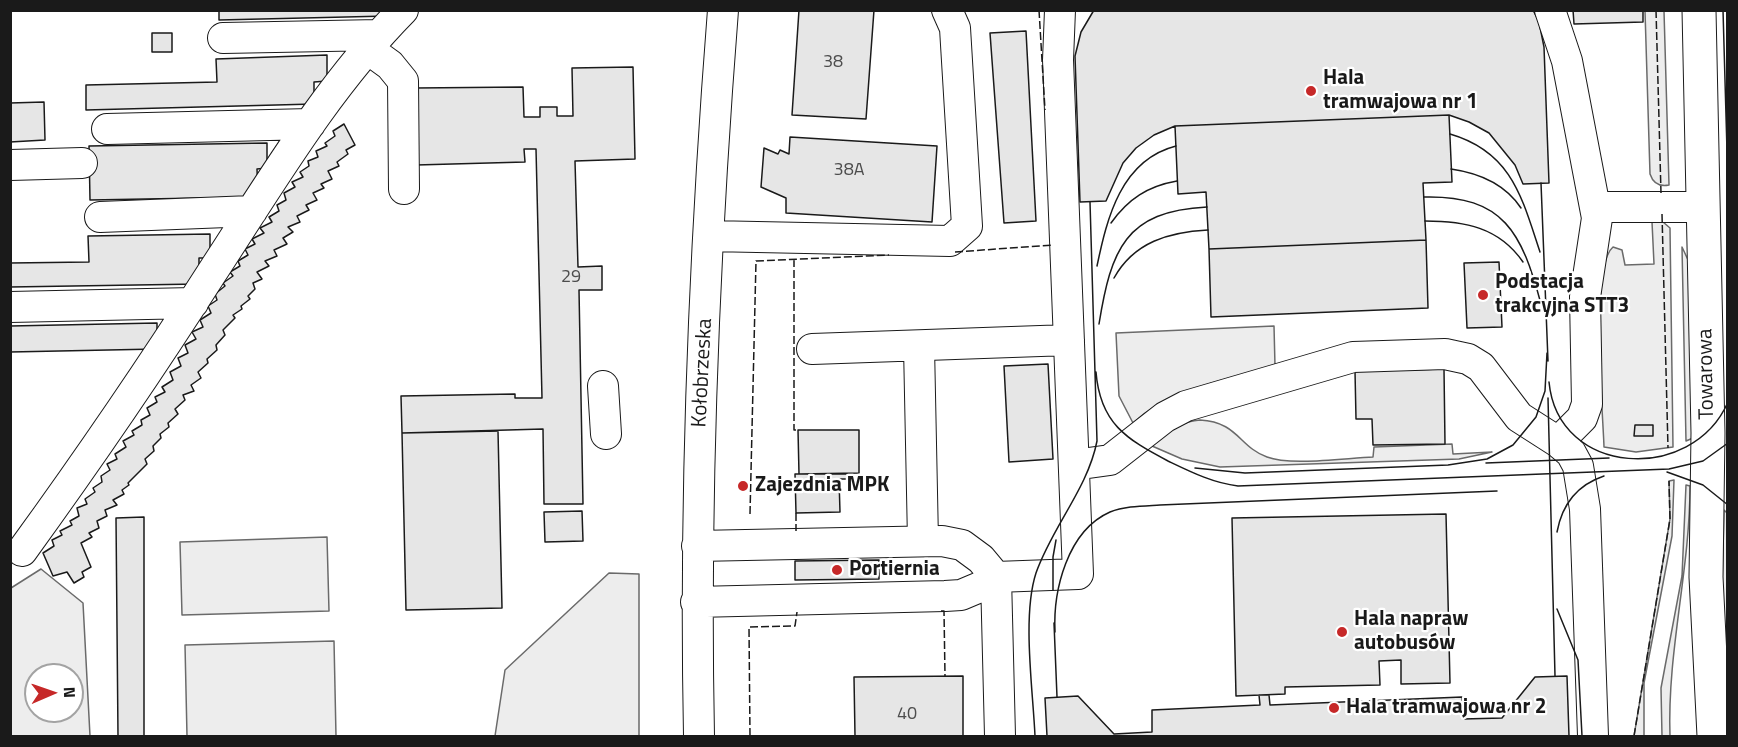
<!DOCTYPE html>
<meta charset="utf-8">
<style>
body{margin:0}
#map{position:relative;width:1738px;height:747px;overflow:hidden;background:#fff;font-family:"Titillium Web",sans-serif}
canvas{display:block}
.frame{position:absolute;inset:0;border:12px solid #1a1a1a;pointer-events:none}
.north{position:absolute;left:24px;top:663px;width:60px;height:60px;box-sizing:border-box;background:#fff;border:2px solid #a3a3a3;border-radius:50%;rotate:88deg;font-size:16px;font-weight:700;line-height:24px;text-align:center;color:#1a1a1a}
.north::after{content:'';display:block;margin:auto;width:21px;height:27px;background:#c62828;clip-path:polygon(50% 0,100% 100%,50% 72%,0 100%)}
</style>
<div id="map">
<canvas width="1738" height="747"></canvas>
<div class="frame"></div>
<div class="north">N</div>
</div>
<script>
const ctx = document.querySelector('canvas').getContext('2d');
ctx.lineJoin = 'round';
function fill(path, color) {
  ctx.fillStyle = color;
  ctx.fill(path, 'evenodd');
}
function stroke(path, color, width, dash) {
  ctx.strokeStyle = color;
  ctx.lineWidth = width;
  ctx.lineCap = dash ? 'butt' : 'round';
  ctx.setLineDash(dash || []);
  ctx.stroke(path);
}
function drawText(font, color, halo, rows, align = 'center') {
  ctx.font = font + ' "Titillium Web",sans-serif';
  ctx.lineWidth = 4.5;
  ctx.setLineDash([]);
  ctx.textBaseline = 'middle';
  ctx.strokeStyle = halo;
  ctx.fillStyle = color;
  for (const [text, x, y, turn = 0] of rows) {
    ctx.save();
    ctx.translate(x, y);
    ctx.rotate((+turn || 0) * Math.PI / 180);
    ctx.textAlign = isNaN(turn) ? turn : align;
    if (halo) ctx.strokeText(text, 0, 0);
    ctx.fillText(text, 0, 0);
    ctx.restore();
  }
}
const green = new Path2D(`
 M1645,11H1664L1669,185C1659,187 1653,183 1650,174Z
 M1652,222H1663L1670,228L1673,447L1636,452L1604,447C1603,413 1590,266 1613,247L1622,250L1625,265L1654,264Z
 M1682,247L1689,262L1693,438L1686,441Z
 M1274,326L1275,366C1227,380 1170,388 1133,423L1119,396L1116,333Z
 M1200,420C1238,422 1239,447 1267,457C1290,466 1346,458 1373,457L1374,447L1452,444L1453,454L1492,452L1459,459L1220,467L1182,459L1152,446C1165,433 1181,421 1200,420Z
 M1674,480L1672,536L1644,683V736H1634L1670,519L1669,481Z
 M1686,485L1690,486C1690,570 1667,652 1670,736H1662L1661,688L1682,576Z
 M1724,510L1728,514L1727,669L1722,593Z
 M327,537L329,611L182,615L180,542Z
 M41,569L83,603L90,736H11V588ZM36,675H72V711H36Z
 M609,573L639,574V736H495L505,670Z
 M334,641L336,736H187L185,645Z`);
const building = new Path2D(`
 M219,10H388V16L219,20Z
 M799,10H874L866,119L792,115Z
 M1094,10H1533L1539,22L1544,47L1549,183L1523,184L1515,165L1489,133L1469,122L1449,115L1175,126L1154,135L1136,148L1123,163L1106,201L1080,202L1075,56L1081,32Z
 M1573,10H1643V22L1574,24Z
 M1026,31L1036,221L1004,223L990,33Z
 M152,33H172V52H152Z
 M327,55V81L314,82V104L86,110V85L217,82L216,59Z
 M633,67L635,159L575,161L578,267L602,266V290H579L583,504H544L543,429L402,433L401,396L515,394V398H542L536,149H524L525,162L416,165L415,88L523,87L524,117H540V107H557V116H573L572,68Z
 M44,102L45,140L10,142V103Z
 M1449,115L1452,182L1423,183L1426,240L1209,249L1206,192L1178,194L1175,126Z
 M344,124L355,145L346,150L348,154L337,162L339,166L328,171L332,179L321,184L324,188L313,193L317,200L306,205L309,210L297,216L300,222L288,227L293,232L283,238L287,244L274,250L277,256L265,261L269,266L257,272L262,279L253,283L255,289L248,296L250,299L241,306L242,309L233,315L235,318L223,330L225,335L216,345L217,350L207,359L208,363L198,372L201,378L191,385L194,391L183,395L185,400L175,409L178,414L168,423L169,427L160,434L161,438L153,446L154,451L145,459L147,464L128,483L129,485L122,490L124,494L113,500L117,505L105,510L107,516L97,521L99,528L89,533L92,537L81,543L91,567L82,572L84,577L74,583L67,572L53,576L43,553L54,546L52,540L62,535L60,531L72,525L70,521L79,516L77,508L87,504L85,499L95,492L93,488L102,482L101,476L110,470L107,464L117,459L115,454L126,447L123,441L134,435L132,431L142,425L141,420L150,415L147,408L157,402L155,397L165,392L162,387L173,380L170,372L181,366L178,358L188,353L185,345L196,339L192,332L203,327L200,320L211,313L208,306L217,300L215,294L225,286L223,283L233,276L230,272L240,266L238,261L248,255L245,249L255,244L252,239L264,233L260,228L272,222L269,217L279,211L277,205L286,200L284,193L295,187L292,182L303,177L300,172L309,166L308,161L318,157L316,151L327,146L325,143L335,136L333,131Z
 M790,137L937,146L932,222L786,213V198L761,187L764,148L778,154L780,150L789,154Z
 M267,143V168L257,169L258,197L90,200L89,146Z
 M210,234V258H199V284L10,287V263L89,262L88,236Z
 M1426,240L1428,308L1211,317L1209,249Z
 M1499,262L1502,327L1467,328L1464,263Z
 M157,323V349L10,352V326Z
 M1048,364L1053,459L1009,462L1004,366Z
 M1444,369L1445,444L1373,445L1372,419H1356L1355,371Z
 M1635,425H1653V436H1634Z
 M798,430H859V473L799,474Z
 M498,431L502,608L406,610L402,433Z
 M795,474H850V479H839L840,512L796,513Z
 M582,511L583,541L545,542L544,512Z
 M1446,514L1450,683L1401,684V660L1379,661L1380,685L1285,687V694L1236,696L1232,518Z
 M144,517V736H118L116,518Z
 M879,560V579L795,580V561Z
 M963,676V736H855L854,677Z
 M1567,676L1569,736H1047L1045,698L1078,696L1114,734L1152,732V710L1260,705L1259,695H1269L1270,705L1462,697L1463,719L1502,718L1535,677Z`);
const minor = new Path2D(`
 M1550,10L1567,61L1597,218L1585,297L1587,404L1582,418L1558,442
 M223,38L379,35
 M368,49L390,65L403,81L404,189
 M107,129L310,124
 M10,165L82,163
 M1595,207H1703
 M100,217L252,211
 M709,236L950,241L967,226L955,28L947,10
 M10,307L193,303
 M919,346L923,541
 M812,349L1069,340
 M603,386L606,434
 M1074,465L1110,460L1165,417L1186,406L1353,357L1445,354L1468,359L1481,367L1519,417L1558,442L1571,453L1578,466L1585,509L1593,736
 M697,546L942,541L962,545L981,559L996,577L1000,736
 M22,551C88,460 151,368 211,274C270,184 326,88 403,10
 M696,602L945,596L961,595L980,587L996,577L1078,574L1058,60L1060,10
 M699,736C694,494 704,252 723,10`);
const major = new Path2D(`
 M1699,10L1708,433L1706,577L1714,736`);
const tram = new Path2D(`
 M1723,10L1728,186
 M1450,134C1512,152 1522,198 1540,252
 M1451,169C1479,173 1505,184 1521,208
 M1541,183L1548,361
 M1424,197C1504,195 1522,233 1541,304
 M1425,221C1464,221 1499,227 1523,262
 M1111,223C1128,199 1148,186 1177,181
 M1097,266C1107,218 1121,160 1176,146
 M1114,278C1134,242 1169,232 1208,230
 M1099,324C1111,250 1125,211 1207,207
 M1096,372C1100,423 1126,439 1168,461C1191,472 1213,483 1238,486L1669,469L1703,461L1728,443
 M1549,382C1558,477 1692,484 1728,402
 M1548,398L1555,676
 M1486,463L1609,458
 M1195,468L1245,473L1448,465L1487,459L1513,445L1536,417L1545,391L1547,353
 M1667,472L1703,485L1728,505
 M1557,532C1562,505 1577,485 1604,476
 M1053,590V557L1056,540
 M1557,609L1578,660L1582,736
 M1054,623L1057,697
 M1055,632C1053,591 1067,531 1110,512C1125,506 1143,506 1160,505L1497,491
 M1035,736C1033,690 1022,616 1036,573C1052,527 1088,488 1097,441L1090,202`);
const fence = new Path2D(`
 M1039,10L1045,110
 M1656,10L1661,193
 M1662,214L1668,448
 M955,252L1053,245
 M794,259V430H798
 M796,513V531
 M750,514L756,261L889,255
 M941,611H944L945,676
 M750,736L749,627L795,626L797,612
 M1634,736L1670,519L1669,481`);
const markers = [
 [1311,91,6,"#c62828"],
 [1483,295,6,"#c62828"],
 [743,486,6,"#c62828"],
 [837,570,6,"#c62828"],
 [1342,632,6,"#c62828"],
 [1334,708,6,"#c62828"]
];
const numberNames = [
 ["38",833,63],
 ["38A",849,171],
 ["29",571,278],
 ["40",907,715]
];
const poiNames = [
 ["Hala",1323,79],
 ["tramwajowa nr 1",1323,103],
 ["Podstacja",1495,283],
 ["trakcyjna STT3",1495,307],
 ["Zajezdnia MPK",755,486],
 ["Portiernia",849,570],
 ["Hala napraw",1354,620],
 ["autobusów",1354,644],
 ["Hala tramwajowa nr 2",1346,708]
];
const streetNames = [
 ["Kołobrzeska",703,373,-87],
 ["Towarowa",1707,374,-91]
];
fill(green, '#ededed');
stroke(green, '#6a6a6a', 1.5);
fill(building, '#e6e6e6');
stroke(building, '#1a1a1a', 1.5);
stroke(minor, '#1a1a1a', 32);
stroke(major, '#1a1a1a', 35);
stroke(minor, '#fff', 30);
stroke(major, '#fff', 33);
stroke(tram, '#1a1a1a', 1.5);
stroke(fence, '#1a1a1a', 1.5, [8, 3]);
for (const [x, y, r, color] of markers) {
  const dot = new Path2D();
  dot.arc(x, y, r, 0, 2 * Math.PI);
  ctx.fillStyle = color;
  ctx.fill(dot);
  stroke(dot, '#fff', 2);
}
drawText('18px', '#4d4d4d', null, numberNames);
drawText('bold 21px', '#1a1a1a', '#fff', poiNames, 'left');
drawText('21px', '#1a1a1a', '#fff', streetNames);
</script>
